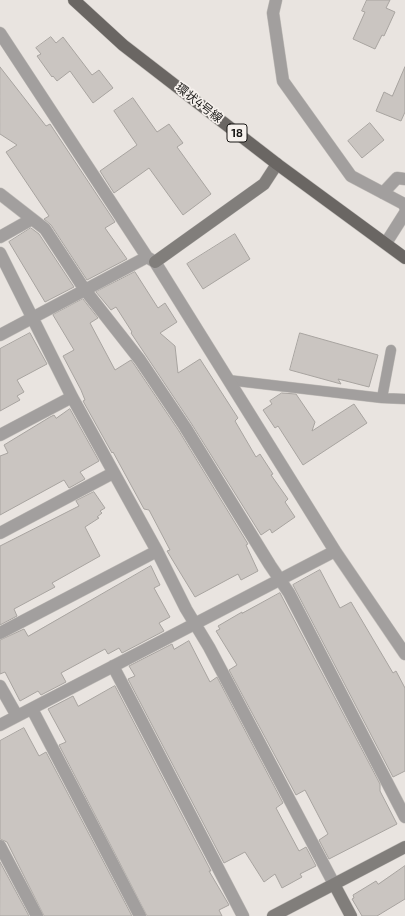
<!DOCTYPE html>
<meta charset="utf-8">
<style>
body{margin:0}
canvas{display:block;background:#e9e4e0}
</style>
<canvas width="405" height="916"></canvas>
<script>
const ctx = document.querySelector('canvas').getContext('2d');
ctx.lineJoin = 'round';
function fill(path, color) {
  ctx.fillStyle = color;
  ctx.fill(path, 'evenodd');
}
function stroke(path, color, width, dash) {
  ctx.strokeStyle = color;
  ctx.lineWidth = width;
  ctx.lineCap = dash ? 'butt' : 'round';
  ctx.setLineDash(dash || []);
  ctx.stroke(path);
}
function drawText(font, color, halo, rows, align = 'center') {
  ctx.font = font + ' "Exo 2","Noto Sans JP",sans-serif';
  ctx.lineWidth = 3.5;
  ctx.setLineDash([]);
  ctx.textBaseline = 'middle';
  ctx.strokeStyle = halo;
  ctx.fillStyle = color;
  for (const [text, x, y, turn = 0] of rows) {
    ctx.save();
    ctx.translate(x, y);
    ctx.rotate((+turn || 0) * Math.PI / 180);
    ctx.textAlign = isNaN(turn) ? turn : align;
    if (halo) ctx.strokeText(text, 0, 0);
    ctx.fillText(text, 0, 0);
    ctx.restore();
  }
}
const building = new Path2D(`
 M367,0H390L386,8L395,12L384,36L382,35L375,49L353,39L365,12L362,11Z
 M51,37L56,43L63,37L92,75L99,70L113,88L93,103L70,71L57,81L53,76L52,77L37,56L41,54L36,48Z
 M0,67L46,126L50,124L115,222L105,228L127,259L87,280L51,225L44,219L49,216L6,152L17,145L0,134Z
 M405,67V112L401,121L376,111L384,92L392,96Z
 M133,98L157,132L169,124L183,143L177,147L211,194L183,215L149,168L114,193L100,171L137,145L114,111Z
 M370,123L384,140L362,158L348,141Z
 M31,228L39,234L74,287L45,302L9,242Z
 M235,234L250,259L203,289L187,264Z
 M135,272L158,308L165,303L177,322L160,333L175,346L178,373L200,359L238,418L235,421L256,457L260,454L273,474L271,475L288,499L285,502L295,517L272,533L270,529L261,535L191,423L131,333L132,332L116,307L111,310L96,292Z
 M83,299L98,318L90,323L115,370L131,360L134,364L179,431L248,544L246,545L258,571L241,580L238,574L195,597L167,551L170,550L149,510L144,509L113,452L112,453L83,401L85,400L81,390L63,356L74,350L53,315Z
 M30,333L47,364L17,380L24,392L17,396L20,400L0,411V349Z
 M300,333L378,355L369,387L338,379L341,384L290,370Z
 M282,393L296,394L315,422L312,431L354,404L367,423L303,465L278,426L275,428L263,410L272,404L270,401Z
 M70,409L99,461L80,472L85,479L69,488L64,480L0,515V456L8,453L4,445L50,417L54,415L56,418Z
 M94,492L105,508L100,511L102,513L97,517L99,518L85,527L100,556L52,583L55,587L14,609L17,616L0,625V546L79,506L76,501Z
 M151,566L160,585L154,588L170,617L159,623L164,631L122,653L119,648L108,654L105,649L61,673L66,682L41,695L38,691L20,701L5,672L0,674V640L24,629L28,636Z
 M320,570L340,608L351,602L393,673L396,671L405,688V771L393,777L293,585Z
 M280,593L380,784V791L397,824L329,859L319,840L328,834L305,790L296,795L229,670L237,665L216,631L220,629L218,626L242,612V613Z
 M189,641L210,682L217,677L283,803L276,808L299,851L306,847L316,866L300,874L302,877L282,888L275,874L264,882L245,852L224,863L128,679L135,676L129,666L172,644L174,649Z
 M115,686L211,871H209L229,905L219,910L222,916H147L59,745L66,742L48,709L73,696L78,706Z
 M24,728L39,756L46,752L132,916H44L7,842L0,839V741Z
 M0,862L29,916H0Z
 M405,866V899L377,916H362L352,899L354,898L353,895L376,881L378,884Z`);
const lane = new Path2D(`
 M228,380L382,398L405,399
 M382,398L391,350`);
const street = new Path2D(`
 M276,0L273,13L283,81L351,176L404,204L405,207
 M0,33L147,257L155,262L335,551L405,654
 M383,193L397,178L405,179
 M0,194L45,229L85,290L140,360L185,427L270,565L289,593L405,817
 M0,237L32,219
 M386,243L405,213
 M0,253L72,397L157,551L186,609L209,647L334,884
 M0,335L147,257
 M0,435L72,397
 M0,533L113,473
 M0,633L157,551
 M113,666L243,916
 M0,686L17,716
 M32,709L140,916
 M0,725L335,551
 M0,846L37,916`);
const secondary = new Path2D(`
 M155,262L264,184L277,164
 M334,884L351,916
 M273,916L405,847`);
const primary = new Path2D(`
 M74,0L123,45L277,164L405,258`);
const shields = [
 [237,133,20]
];
const shieldNames = [
 ["18",237,133]
];
const streetNames = [
 ["環状4号線",199,103,38]
];
fill(building, '#cac5c1');
stroke(building, '#a8a4a0', 1);
stroke(lane, '#c3bfbb', 11);
stroke(street, '#c3bfbb', 13);
stroke(secondary, '#c3bfbb', 13);
stroke(primary, '#c3bfbb', 13);
stroke(lane, '#a29f9e', 10);
stroke(street, '#a29f9e', 12);
stroke(secondary, '#817e7b', 12);
stroke(primary, '#6a6663', 12);
for (const [x, y, w] of shields) {
  const box = new Path2D();
  box.roundRect(x - w / 2, y - 9, w, 18, 3);
  ctx.fillStyle = '#f6f1ed';
  ctx.fill(box);
  stroke(box, '#181715', 1);
}
drawText('bold 11px', '#181715', null, shieldNames);
drawText('12px', '#181715', '#f6f1ed', streetNames);
</script>
